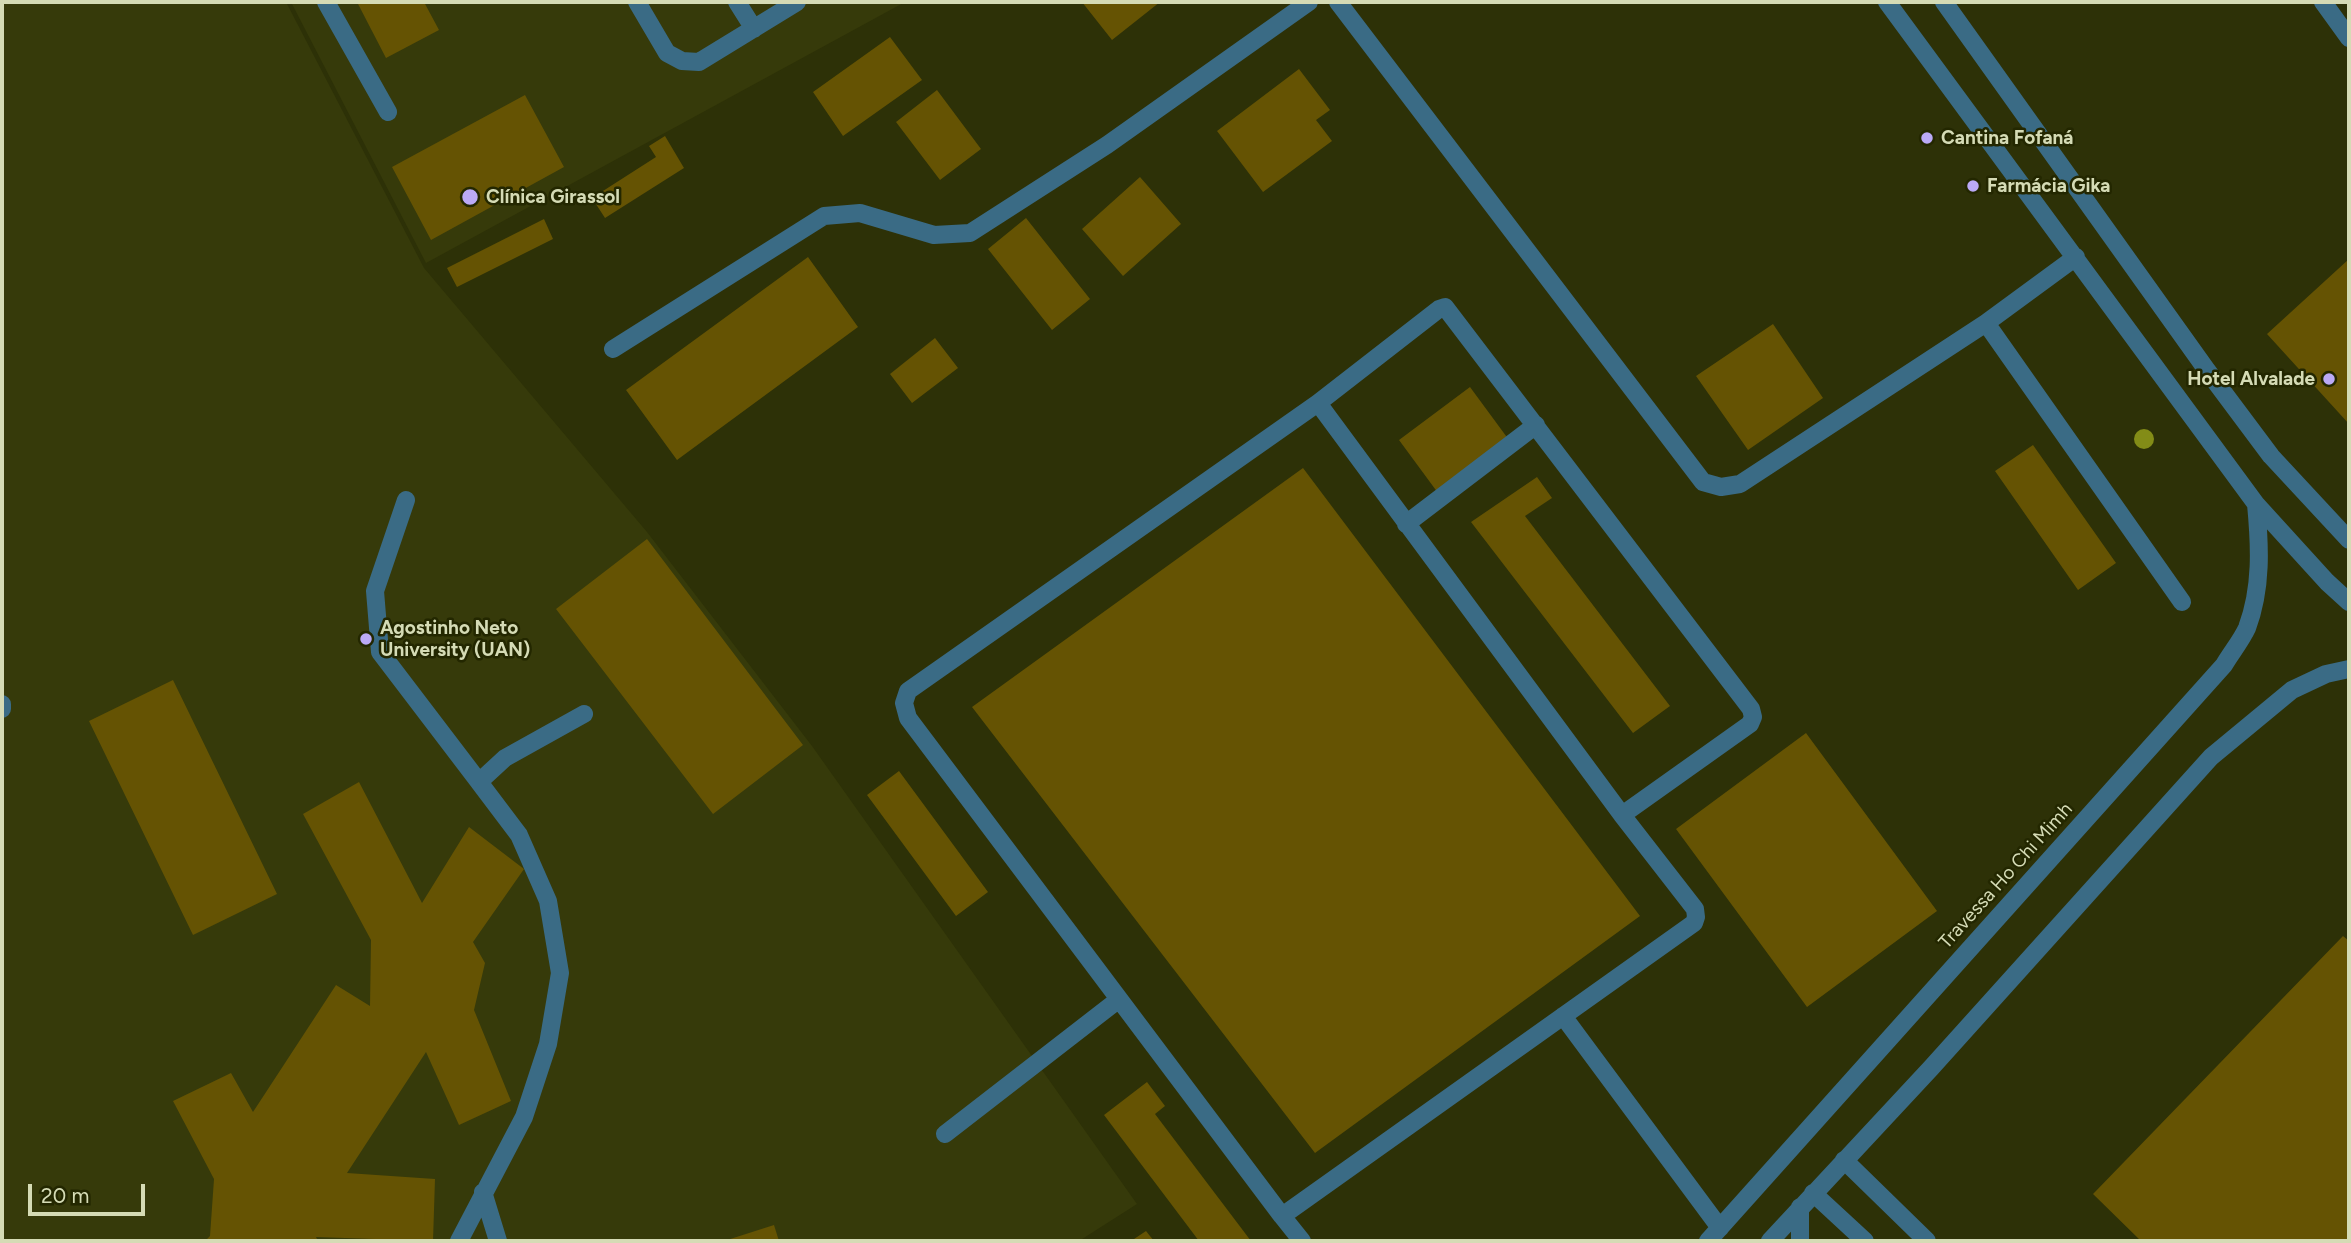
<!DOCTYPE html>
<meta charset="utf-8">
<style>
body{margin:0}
#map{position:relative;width:2351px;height:1243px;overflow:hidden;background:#2d3107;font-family:Figtree,sans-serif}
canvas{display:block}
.frame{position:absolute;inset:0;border:4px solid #d5dbb5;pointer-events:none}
.scale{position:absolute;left:28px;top:1184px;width:117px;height:32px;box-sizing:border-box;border:4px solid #d5dbb5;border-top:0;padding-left:9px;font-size:21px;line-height:24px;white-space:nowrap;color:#d5dbb5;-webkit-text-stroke:5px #232700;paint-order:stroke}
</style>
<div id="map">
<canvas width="2351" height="1243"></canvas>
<div class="frame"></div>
<div class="scale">20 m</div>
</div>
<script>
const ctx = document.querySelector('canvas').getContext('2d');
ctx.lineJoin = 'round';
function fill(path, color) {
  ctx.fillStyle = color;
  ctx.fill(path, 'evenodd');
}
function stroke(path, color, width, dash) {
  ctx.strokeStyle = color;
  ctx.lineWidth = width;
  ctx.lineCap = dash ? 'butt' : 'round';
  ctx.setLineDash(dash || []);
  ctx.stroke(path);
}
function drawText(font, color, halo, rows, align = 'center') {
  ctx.font = font + ' Figtree,sans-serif';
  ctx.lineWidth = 5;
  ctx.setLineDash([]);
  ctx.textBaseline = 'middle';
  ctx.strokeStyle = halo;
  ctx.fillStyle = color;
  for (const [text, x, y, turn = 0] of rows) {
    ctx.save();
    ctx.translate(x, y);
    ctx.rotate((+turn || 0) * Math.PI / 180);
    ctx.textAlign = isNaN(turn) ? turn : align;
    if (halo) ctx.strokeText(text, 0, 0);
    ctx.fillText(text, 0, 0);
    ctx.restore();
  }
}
const built = new Path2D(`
 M2,2H286L424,268L647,532L812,746L1137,1204L1079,1241H2Z
 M291,2H905L426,263Z`);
const building = new Path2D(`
 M357,2H424L439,30L386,58Z
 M1082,2H1160L1112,40Z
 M890,37L922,80L843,136L813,92Z
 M1299,69L1330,110L1316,120L1332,141L1263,192L1217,131Z
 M937,90L981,149L940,180L896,122Z
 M525,95L564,167L431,240L392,167Z
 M665,136L684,168L605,218L592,198L656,157L649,146Z
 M1140,177L1181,224L1123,276L1082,229Z
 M1026,218L1090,299L1052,330L988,249Z
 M544,219L553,239L457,287L447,268Z
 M808,257L858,327L677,460L626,390Z
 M2349,259V424L2267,334Z
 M1773,324L1823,398L1748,450L1696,376Z
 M935,338L958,368L912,403L890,374Z
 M1470,387L1509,440L1438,493L1399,440Z
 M2033,445L2116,563L2078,590L1995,471Z
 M1303,468L1640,916L1315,1153L972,707Z
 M1537,477L1552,498L1525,516L1670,706L1633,733L1471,522Z
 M647,539L803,745L713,814L556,609Z
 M173,680L277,894L193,935L89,721Z
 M1806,733L1937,911L1807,1007L1676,829Z
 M899,771L988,892L956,916L867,795Z
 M359,782L422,903L469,827L524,869L473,942L485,963L474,1010L511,1101L459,1125L426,1052L347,1173L435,1179L433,1241L316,1237L318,1241H205L210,1236L214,1179L173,1101L231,1073L253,1112L336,985L370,1006L371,940L303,814Z
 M2343,936L2349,941V1241H2141L2093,1194Z
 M1147,1082L1165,1106L1155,1114L1251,1241H1199L1104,1115Z
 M774,1225L779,1241H724Z
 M1146,1231L1154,1241H1131Z`);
const minor = new Path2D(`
 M326,2L388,112
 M637,2L667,53L682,61L699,62L797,2
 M737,2L754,29
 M1338,2L1703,482L1721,487L1740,484L1986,323L2182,602
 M1887,2L2256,504L2327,582L2349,602
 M1944,2L2206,369L2271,456L2349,540
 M2323,2L2349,38
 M1986,323L2076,257
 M613,349L824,216L860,213L934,235L970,233L1107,145L1309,2
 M1318,403L1439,309L1445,307L1751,709L1753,717L1750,724L1622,815
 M406,500L375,591L380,652L479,782
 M1406,524L1536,425
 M2,704V709
 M1563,1016L1720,1228
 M945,1134L1118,1000
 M1844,1160L1927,1241
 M483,1192L498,1241
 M1813,1193L1865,1241
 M1282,1216L1694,923L1696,917L1695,909L1622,815L1318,403L908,691L904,703L908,718L1282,1216L1302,1241
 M459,1241L524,1117L548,1044L560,973L548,901L519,835L479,782L505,758L584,714
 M1708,1241L2224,665C2231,653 2241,641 2247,628C2262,588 2260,546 2256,504
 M1770,1241L1931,1068L2211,757L2292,690L2326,674L2349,669
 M1800,1241V1207`);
const trees = [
 [2144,439]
];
const markers = [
 [1927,138,7,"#bbaaf6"],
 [1973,186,7,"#bbaaf6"],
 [470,197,9,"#bbaaf6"],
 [2329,379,7,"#bbaaf6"],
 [366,639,7,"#bbaaf6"]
];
const poiNames = [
 ["Cantina Fofaná",1941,138],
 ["Farmácia Gika",1987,186],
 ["Clínica Girassol",486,197],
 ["Hotel Alvalade",2315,379,"right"],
 ["Agostinho Neto",380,628],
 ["University (UAN)",380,650]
];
const streetNames = [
 ["Travessa Ho Chi Mimh",2006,876,-48]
];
fill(built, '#363a0a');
fill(building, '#655303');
stroke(minor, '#3a6b85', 18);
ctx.fillStyle = '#838c17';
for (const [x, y] of trees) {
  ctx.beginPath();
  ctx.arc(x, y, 10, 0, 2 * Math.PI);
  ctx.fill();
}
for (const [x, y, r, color] of markers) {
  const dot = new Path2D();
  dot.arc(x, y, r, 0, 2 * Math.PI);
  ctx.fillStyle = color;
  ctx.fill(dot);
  stroke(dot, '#232700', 2.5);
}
drawText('bold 19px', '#d5dbb5', '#232700', poiNames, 'left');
drawText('19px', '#d5dbb5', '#232700', streetNames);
</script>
